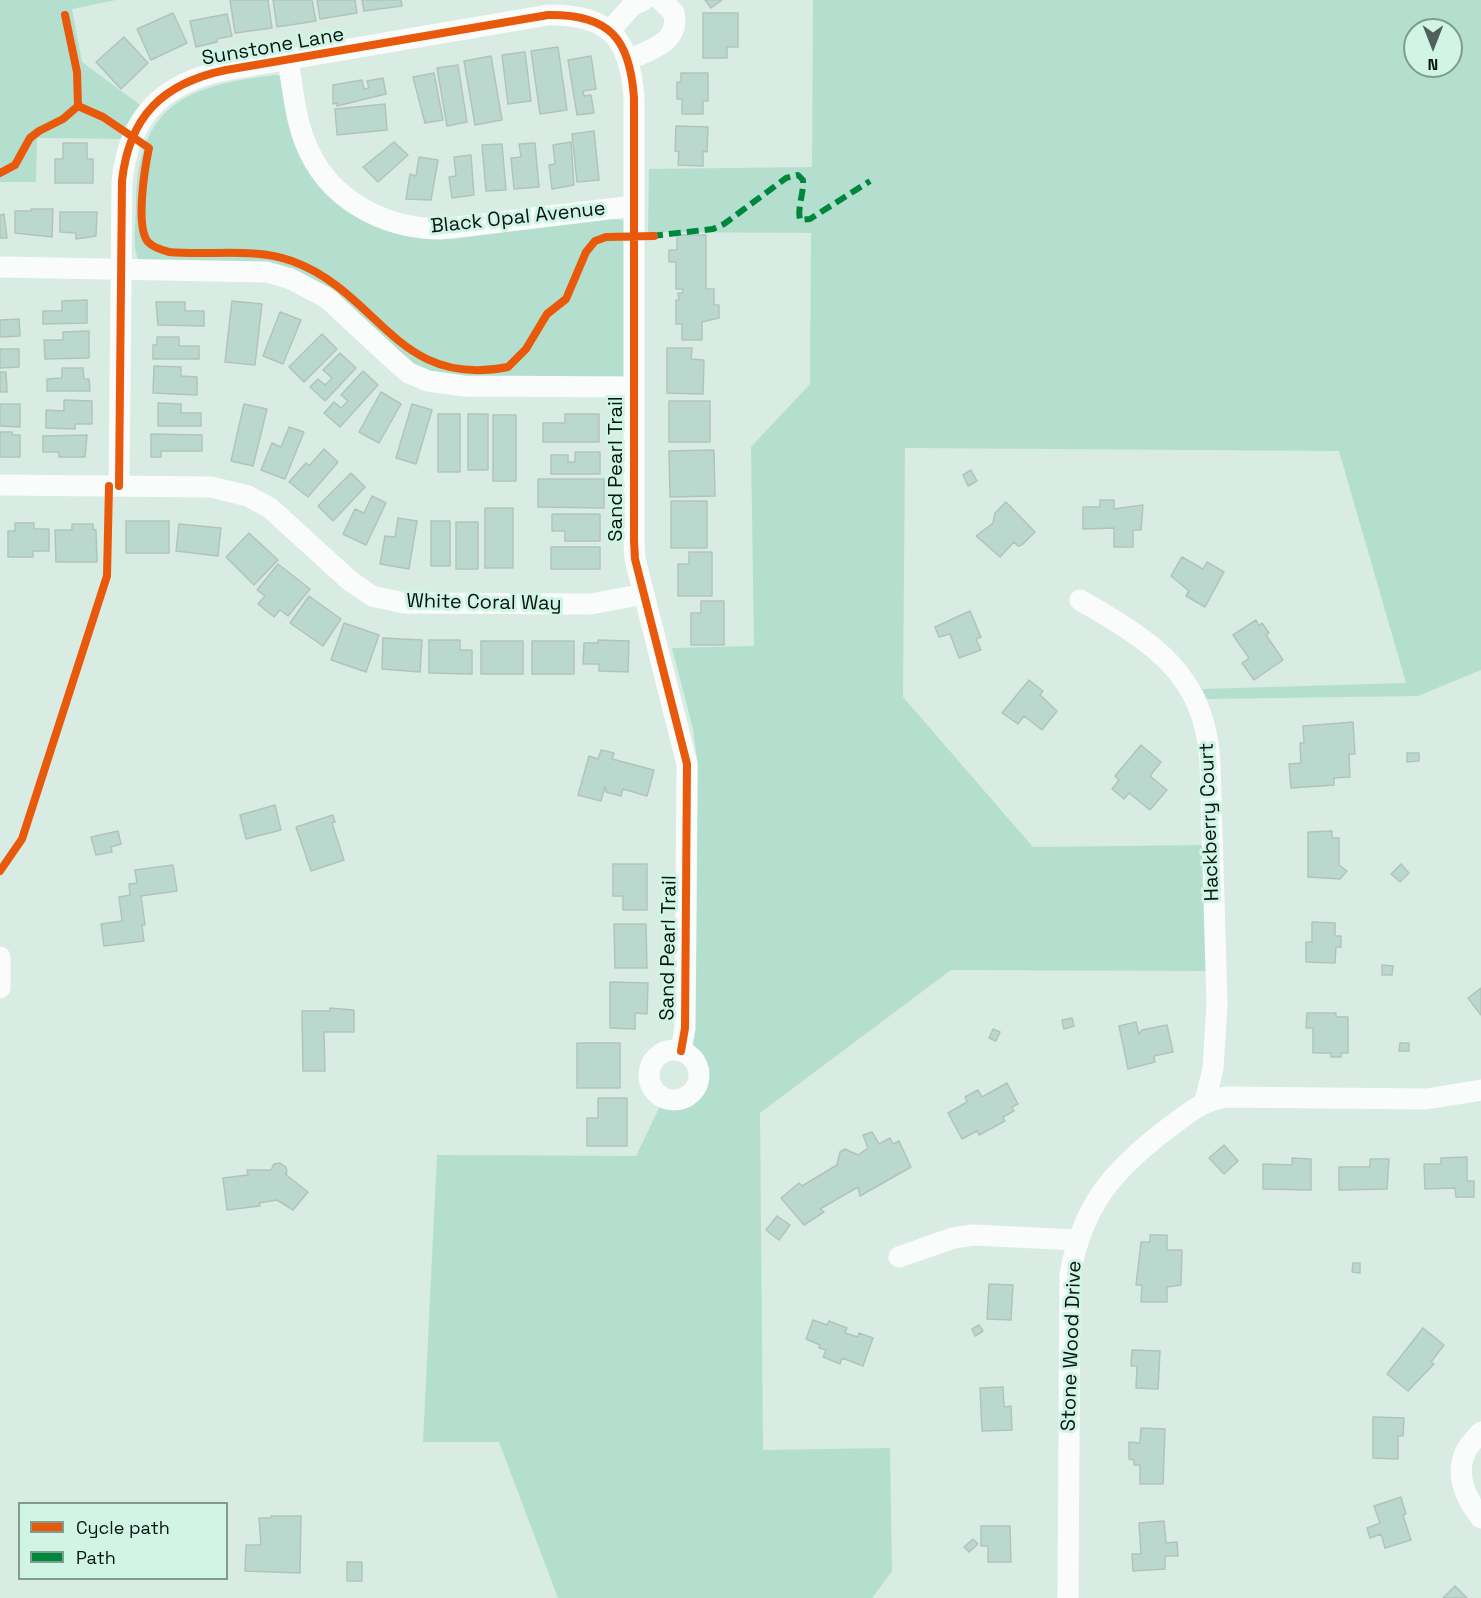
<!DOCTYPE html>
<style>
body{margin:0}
#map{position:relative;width:1481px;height:1598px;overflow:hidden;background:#d8ece4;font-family:"Space Grotesk",sans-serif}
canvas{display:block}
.legend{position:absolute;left:18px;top:1502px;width:210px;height:78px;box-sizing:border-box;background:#d0f4e6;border:2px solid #809b90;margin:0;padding:8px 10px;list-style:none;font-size:18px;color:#081510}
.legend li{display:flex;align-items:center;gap:12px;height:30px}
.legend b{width:30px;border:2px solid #809b90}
.north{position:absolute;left:1403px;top:18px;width:60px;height:60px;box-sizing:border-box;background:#d0f4e6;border:2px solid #809b90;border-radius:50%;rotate:180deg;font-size:16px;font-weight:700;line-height:24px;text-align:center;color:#081510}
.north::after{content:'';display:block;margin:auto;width:21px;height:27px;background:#51605a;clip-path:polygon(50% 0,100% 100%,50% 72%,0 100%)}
</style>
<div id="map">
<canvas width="1481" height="1598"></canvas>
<ul class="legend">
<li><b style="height:8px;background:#e8590c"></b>Cycle path</li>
<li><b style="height:8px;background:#00873e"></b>Path</li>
</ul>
<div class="north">N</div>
</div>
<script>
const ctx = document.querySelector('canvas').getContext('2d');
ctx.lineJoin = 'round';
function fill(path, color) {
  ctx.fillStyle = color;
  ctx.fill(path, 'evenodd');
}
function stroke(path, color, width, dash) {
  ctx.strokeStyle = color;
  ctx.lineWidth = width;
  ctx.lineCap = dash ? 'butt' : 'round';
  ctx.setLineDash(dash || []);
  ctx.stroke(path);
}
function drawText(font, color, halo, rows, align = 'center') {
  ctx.font = font + ' "Space Grotesk",sans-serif';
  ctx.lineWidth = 6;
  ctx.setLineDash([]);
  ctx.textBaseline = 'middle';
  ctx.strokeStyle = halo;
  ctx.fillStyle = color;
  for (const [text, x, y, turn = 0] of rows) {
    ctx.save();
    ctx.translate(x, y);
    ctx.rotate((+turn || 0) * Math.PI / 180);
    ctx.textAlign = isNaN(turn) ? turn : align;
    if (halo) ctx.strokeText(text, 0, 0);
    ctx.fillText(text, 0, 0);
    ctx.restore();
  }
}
const green = new Path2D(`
 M0,0H116L72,9L82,62L143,107L124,139L37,138L36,182H0Z
 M813,0H1481V670L1418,696L1207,699L1202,689L1406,683L1339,451L905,448L903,697L1033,847L1206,845L1210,971L951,970L760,1113L763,1450L890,1448L892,1571L872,1598H558L499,1442H423L437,1155L636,1156L661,1104C687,1108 708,1099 707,1069L691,1045L696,985L698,766L693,729L672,648L754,646L751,447L810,384L811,233L648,232L649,169L812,167ZM1415,30H1451V66H1415Z
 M276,75L281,76L293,119L375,225L401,235L426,239H453L609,219L623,220L625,224L626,375L619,381L434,375L407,361L316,281L144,262L138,259C132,244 136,220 136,204C137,105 187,85 276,75Z`);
const building = new Path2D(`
 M230,0H268L272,28L235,33Z
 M273,0H312L316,21L277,27Z
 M317,0H355L357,13L320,19Z
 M362,0H401L402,6L364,11Z
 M705,0H722L711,8Z
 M173,13L187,43L151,60L137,29Z
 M703,13H738V47H727V58H703Z
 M227,14L232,36L216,39L217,42L196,47L190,21Z
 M124,37L148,63L121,89L96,62Z
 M558,47L567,110L540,114L531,51Z
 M525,52L531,101L508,104L502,55Z
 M491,56L502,120L475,125L464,61Z
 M591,56L596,89L583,91L584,96L591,95L594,113L577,115L568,60Z
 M458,65L467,122L447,126L437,68Z
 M434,73L443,120L425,123L413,77Z
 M681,73H708V101H703V114H682V99H677V82H681Z
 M383,78L386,94L337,106V103L333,104V85L362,80L364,89L369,88L367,81Z
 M385,104L387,130L337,135L335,109Z
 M676,126L708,127L707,152L703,151V166L678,165L679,152L675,151Z
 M594,131L599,180L577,182L572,134Z
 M394,142L408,155L378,182L363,167Z
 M571,142L574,185L552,189L549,165L555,164L553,145Z
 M63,143H87V159H93V183H55V159H63Z
 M535,143L539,187L514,189L511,158L521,157L519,144Z
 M502,144L506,190L486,191L482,145Z
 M471,155L474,195L452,198L449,177L456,176L454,157Z
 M419,157L438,160L431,200L406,199L410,174L416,176Z
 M31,209H53L52,237L15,233V211H31Z
 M60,212H97L96,236L76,239V233L60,232Z
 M4,214L7,238H0V215Z
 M677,235H706V289H714V305H719V318L702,322V340H682V324H676V300H679L678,293H683V289H676V262H669V250H677Z
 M87,300V323L43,324V311H62V301Z
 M232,301L262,304L255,365L225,362Z
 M156,302H185V311H204V326L158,325Z
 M280,312L301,320L283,364L263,356Z
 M19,319L20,336L0,337V320Z
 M89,331V358L45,359L44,340H63V332Z
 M322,334L337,349L304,382L289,367Z
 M157,337H179V346H199V359H153V345H157Z
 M667,348H692L691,359L704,360L703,394L667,393Z
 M0,349H19V367L0,368Z
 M340,353L356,368L325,401L310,387L318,379L325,385L332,378L323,370Z
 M154,366L181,367V376L197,377V395L153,393Z
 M62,368H83L84,379H89L90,391H47V379L62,378Z
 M363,371L378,385L340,427L324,413L334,402L341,408L348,401L341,395Z
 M0,372H6L7,392H0Z
 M381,392L401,404L379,443L359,432Z
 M64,400L92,401V424H75V429L46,428V410L64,411Z
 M669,401H710V442H669Z
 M158,403L181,404V413H201V426H158Z
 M0,404H20V427L0,426Z
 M244,404L267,409L253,466L231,461Z
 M412,404L432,410L416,464L396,458Z
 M438,414H460V472H438Z
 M468,414H488V470H468Z
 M565,414H599V442H543V423H565Z
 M493,415H516V481H493Z
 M289,427L304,432L285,479L261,470L272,443L281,447Z
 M0,432H12V435H20V457H0Z
 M151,434L202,435V451H161V457H151Z
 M87,435L85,457H59V452H43V436Z
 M324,449L338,462L308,497L289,482L306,463L309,466Z
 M714,450L715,496L670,497L669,451Z
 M575,452H600V474H551V455H568V462H575Z
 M971,470L977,481L968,486L963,475Z
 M351,473L365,487L333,521L318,506Z
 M538,479H604V508L538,507Z
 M372,496L386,503L366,545L343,534L355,509L364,513Z
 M1100,500H1114V509L1143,505L1141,530H1133V547H1114V528L1083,529V507H1100Z
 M671,501H707V548H671Z
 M1006,502L1035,532L1022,545L1018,546L1014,542L1000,557L976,536L993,523L995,513Z
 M485,508H513V568H485Z
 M552,514H600V541H565V531H552Z
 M398,518L417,521L409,569L380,564L385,536L395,537Z
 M126,521H169V553H126Z
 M431,521H450V566H431Z
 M456,522H478V569H456Z
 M15,523H34V529H49V551H33V557H8V531H15Z
 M72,524H93V529L96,530L97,562H56L55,530H72Z
 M179,524L221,528L218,556L176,551Z
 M249,533L278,560L254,585L226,557Z
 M551,547H600V569H551Z
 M689,552H712V596H678V564H689Z
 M1182,557L1203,569L1207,562L1224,572L1205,607L1186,596L1189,591L1171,576Z
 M278,564L310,589L288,616L280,610L274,617L258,604L265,596L257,590Z
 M309,596L341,619L323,646L290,623Z
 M701,601H724V645H691V613H701Z
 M970,611L981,637L976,639L981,650L959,658L950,634L939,637L935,627Z
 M1256,620L1259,626L1262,623L1269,633L1266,635L1283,660L1254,680L1242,663L1249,658L1233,635Z
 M344,623L379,635L366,672L331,660Z
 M383,638L422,640L420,672L382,669Z
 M429,640H460V650H472V674L429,673Z
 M598,640L629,641L628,672L599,671V664H583L584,643H598Z
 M481,641H523V674H481Z
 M532,641H574V674H532Z
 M1029,680L1043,691L1040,695L1057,711L1042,730L1024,716L1018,724L1002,713Z
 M1353,722L1355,754H1349L1350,777L1334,778V785L1291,788L1289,764L1301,763L1300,743H1304L1303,726Z
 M1141,745L1161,762L1150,776L1167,790L1150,810L1129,793L1124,799L1112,789L1119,780L1115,776Z
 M601,750L614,753L612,759L654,770L647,796L623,789L621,796L606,792L605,786L601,801L578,795L589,756L598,759Z
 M1407,753H1419V761L1407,762Z
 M275,805L281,830L246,839L240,815Z
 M333,815L335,822L332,823L344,860L311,871L296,827Z
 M118,831L121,844L111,847L112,852L96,855L91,837Z
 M1332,831V838H1339V865L1347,871L1340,879L1308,877V832Z
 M613,864H647V910H623V896H613Z
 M1401,864L1409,873L1400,882L1391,874Z
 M173,865L177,891L141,896L145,925H142L144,941L104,946L101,924L122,921L119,897L130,895L129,884L137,883L135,870Z
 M1312,922L1335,923V936H1341V947H1336L1335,963L1306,962V942H1312Z
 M614,924H646L647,968H615Z
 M1382,965L1393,966L1392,975H1382Z
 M610,982L648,983L647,1014L635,1013V1029L610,1028Z
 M1481,988V1015L1468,998Z
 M330,1008L354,1010V1032H324L325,1071H303L302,1011H330Z
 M1307,1013H1336V1017H1348V1053H1341V1057H1331V1053H1313V1028H1306Z
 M1072,1018L1074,1026L1064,1029L1062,1020Z
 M1136,1022L1139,1034L1142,1030L1167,1025L1173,1052L1154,1056L1155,1062L1128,1069L1119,1026Z
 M993,1029L1000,1032L996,1041L989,1038Z
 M577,1043H620V1088H577Z
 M1400,1043H1409V1051H1399Z
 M1007,1083L1018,1104L1012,1107L1014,1111L1003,1117L1005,1121L979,1135L977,1131L962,1139L948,1113L967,1102L965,1097L978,1090L982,1097Z
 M598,1098H627V1146H587V1118H598Z
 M872,1132L879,1144L890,1138L893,1144L899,1141L911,1167L860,1196L858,1187L820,1209L824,1212L804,1225L781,1198L799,1183L802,1186L837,1165L840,1152L845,1149L858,1155L868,1148L863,1135Z
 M1224,1145L1238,1161L1224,1174L1209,1158Z
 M1467,1157V1181H1474V1197H1456L1455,1188L1425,1189L1424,1164H1441V1158Z
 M1292,1158L1311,1159V1190L1263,1189V1164L1292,1165Z
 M1370,1159H1389L1387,1189L1339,1190V1167H1370Z
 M280,1163L286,1167L287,1173L285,1174L308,1192L293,1210L277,1200L259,1203L260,1206L227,1210L223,1178L248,1175L247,1170H271L274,1164Z
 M777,1216L790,1225L779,1240L766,1230Z
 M1150,1235H1167V1250H1182L1181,1285L1167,1287V1302H1141L1142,1285H1136L1141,1242H1150Z
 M1353,1263H1360V1273L1352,1272Z
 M989,1284L1013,1285L1011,1320L987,1319Z
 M813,1320L827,1325L829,1321L847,1328L845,1333L858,1337L859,1333L873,1338L863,1366L842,1358L840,1364L823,1357L826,1350L819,1348L820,1345L806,1339Z
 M979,1325L983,1331L975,1336L972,1329Z
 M1423,1328L1444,1345L1431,1362L1434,1364L1408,1391L1387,1374Z
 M1132,1350L1160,1351L1158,1389L1136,1388L1137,1366H1131Z
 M1003,1387L1004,1407L1011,1406L1012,1430L982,1431L980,1388Z
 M1373,1417L1404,1418L1403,1436H1398V1459L1373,1458Z
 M1141,1428L1165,1429L1163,1484H1140V1465H1134V1460L1129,1459V1442L1140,1443Z
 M1401,1497L1406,1514L1403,1515L1411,1540L1385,1548L1381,1534L1370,1538L1367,1528L1380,1523L1374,1506Z
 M271,1516H301L300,1573L245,1571L246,1545H261L259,1518H271Z
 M1164,1521L1166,1543L1177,1542L1178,1556H1165V1569L1133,1571L1132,1554H1141L1139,1523Z
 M981,1526H1010L1011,1562H988V1546H981Z
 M973,1539L978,1544L969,1552L964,1547Z
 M347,1562H362V1581H347Z
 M1455,1586L1467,1598H1443Z`);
const minor = new Path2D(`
 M610,30L633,5L644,0
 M630,59C651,50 680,42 674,13L661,0
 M288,61C293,88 295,117 305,142C327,199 382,228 440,229L634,206
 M0,267L267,272L291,279L327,298L395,361L409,373L428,381L464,386L633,387
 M0,485L211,487L248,496L270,508L349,580L372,596L404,603L591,604L644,594
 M119,486L122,181C129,116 163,83 226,70L548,15C610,14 630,39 634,98V541L635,559L687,764L685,1028L681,1051
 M1080,600C1150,641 1205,672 1210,762L1217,1005L1213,1069L1205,1101
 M0,957V988
 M649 1075a25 25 0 1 1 50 0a25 25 0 1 1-50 0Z
 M899,1257L953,1238L973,1235L1077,1240
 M1481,1432C1476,1438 1469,1444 1466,1451C1454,1475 1467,1500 1481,1518
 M1068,1598L1070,1274C1083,1205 1112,1171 1167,1129C1189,1113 1199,1102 1226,1097L1426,1099L1481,1090`);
const quiet = new Path2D(`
 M651,236L713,229L724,224L786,178L798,175L803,180C804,194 797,207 800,220L810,219L870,181`);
const cycleway = new Path2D(`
 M65,15L77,72L78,106
 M78,106L103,117L149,148C145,167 135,226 148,242C154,248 162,250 169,252C209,256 254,247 292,261C380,293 396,389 508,367L526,349L547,314L566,299L586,252L595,241L606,237L654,236
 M0,173L15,165L30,138L39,131L63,119L78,106
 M119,486L122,181C129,116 163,83 226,70L548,15C610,14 630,39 634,98V541L635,559L687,764L685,1028L681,1051
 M0,871L22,839L107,576L109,486`);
const streetNames = [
 ["Sunstone Lane",273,47,-10],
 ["Black Opal Avenue",518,218,-6],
 ["Sand Pearl Trail",617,469,-90],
 ["White Coral Way",484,603,1],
 ["Hackberry Court",1210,822,-92],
 ["Sand Pearl Trail",669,948,-89],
 ["Stone Wood Drive",1072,1346,-88]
];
fill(green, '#b4dfcf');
fill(building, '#bad8cd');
stroke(building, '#b3c3bc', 1.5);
stroke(minor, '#f9fcfb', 21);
stroke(quiet, '#00873e', 6, [12, 6]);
stroke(cycleway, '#e8590c', 8);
drawText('20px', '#081510', '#d0f4e6', streetNames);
</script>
